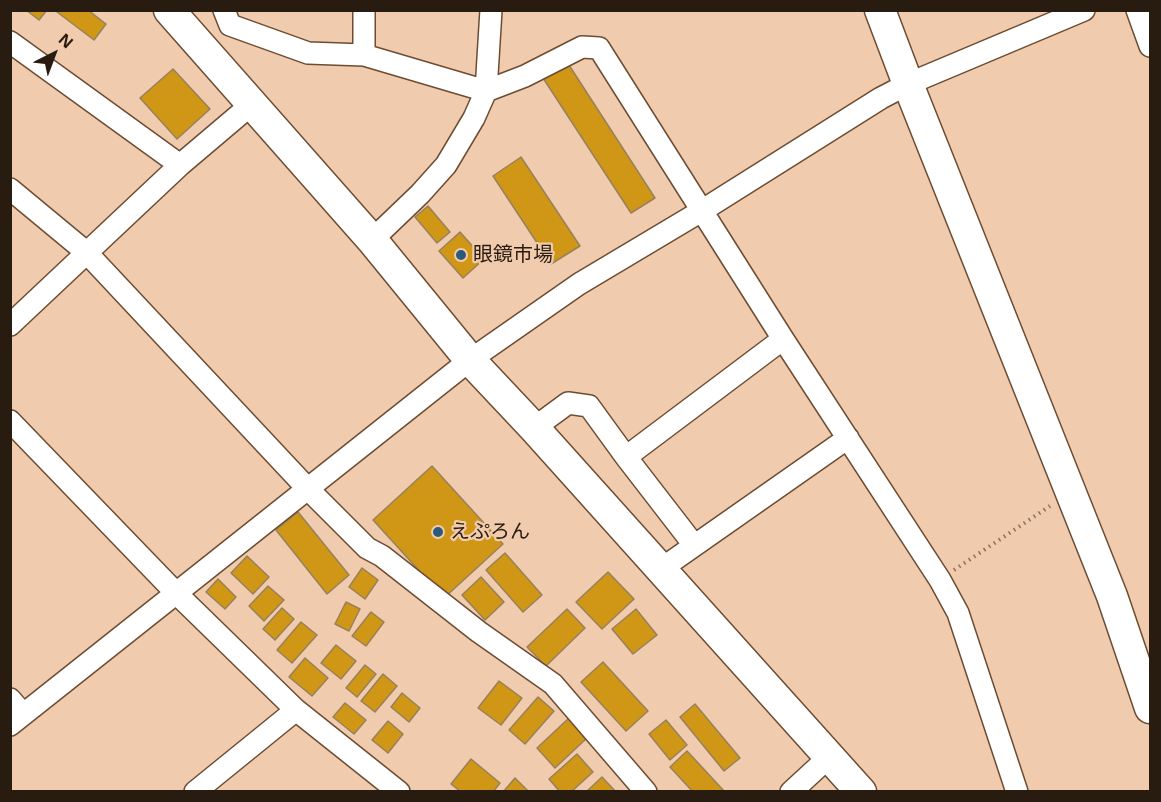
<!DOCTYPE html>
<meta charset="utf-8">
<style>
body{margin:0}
#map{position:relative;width:1161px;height:802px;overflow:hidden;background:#f1cbad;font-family:"Noto Sans",sans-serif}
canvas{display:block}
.frame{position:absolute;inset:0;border:12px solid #281b10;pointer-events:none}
.north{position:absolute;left:24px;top:24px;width:60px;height:60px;-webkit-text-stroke:4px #f1cbad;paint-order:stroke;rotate:42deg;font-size:16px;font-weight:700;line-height:24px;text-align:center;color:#281b10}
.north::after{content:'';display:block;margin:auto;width:21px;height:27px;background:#281b10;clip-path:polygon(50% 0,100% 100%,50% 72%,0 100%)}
</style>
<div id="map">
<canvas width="1161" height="802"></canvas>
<div class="frame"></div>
<div class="north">N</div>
</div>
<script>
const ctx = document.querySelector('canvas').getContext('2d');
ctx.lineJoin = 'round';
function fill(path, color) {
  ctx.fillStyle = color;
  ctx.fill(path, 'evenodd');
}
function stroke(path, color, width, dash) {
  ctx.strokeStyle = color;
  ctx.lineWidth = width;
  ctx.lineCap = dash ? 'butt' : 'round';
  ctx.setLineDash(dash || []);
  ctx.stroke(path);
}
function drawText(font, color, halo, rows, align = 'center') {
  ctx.font = font + ' "Noto Sans","Noto Sans JP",sans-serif';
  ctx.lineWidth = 4.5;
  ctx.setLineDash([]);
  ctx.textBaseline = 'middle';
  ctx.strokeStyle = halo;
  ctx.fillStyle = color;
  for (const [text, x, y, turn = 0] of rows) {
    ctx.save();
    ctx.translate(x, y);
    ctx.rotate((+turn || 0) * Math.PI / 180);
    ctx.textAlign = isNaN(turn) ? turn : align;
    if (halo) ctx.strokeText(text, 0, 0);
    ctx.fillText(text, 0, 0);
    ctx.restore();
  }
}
const building = new Path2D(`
 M26,10H47L39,20Z
 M58,10H88L106,24L94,40L57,12Z
 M567,62L655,198L631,213L543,78Z
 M173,69L210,109L177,139L140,98Z
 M521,157L580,246L551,264L493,176Z
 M428,206L450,232L437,243L415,217Z
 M460,232L484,259L463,278L439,251Z
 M432,466L503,544L444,598L373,520Z
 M298,512L349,575L327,594L276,530Z
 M505,553L542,595L523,612L486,570Z
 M247,556L269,577L253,594L231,573Z
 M362,568L378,580L365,599L349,587Z
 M608,572L634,599L602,629L576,602Z
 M481,577L504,602L485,620L462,595Z
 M218,579L236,597L225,609L206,592Z
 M268,586L284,600L264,621L249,606Z
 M346,602L360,609L349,631L335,624Z
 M282,608L294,619L275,640L263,629Z
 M567,609L585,628L546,666L527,647Z
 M636,609L657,635L633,654L612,629Z
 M371,612L384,622L366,646L352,636Z
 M301,622L317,635L292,663L277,650Z
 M336,645L356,661L341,679L321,663Z
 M305,658L328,678L312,696L289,677Z
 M603,662L648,711L626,731L581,682Z
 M365,665L376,674L357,697L346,688Z
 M383,674L397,686L375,712L361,701Z
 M499,681L522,698L501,725L478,708Z
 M402,693L420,708L409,722L391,707Z
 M538,697L554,711L525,744L509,730Z
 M345,703L366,720L354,734L333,717Z
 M695,704L740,758L724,771L680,717Z
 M569,718L587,738L555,768L537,748Z
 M666,720L687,745L670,760L649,734Z
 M388,721L403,734L388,753L372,740Z
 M687,751L725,792H693L670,767Z
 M577,754L593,772L571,792H560L549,779Z
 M471,759L500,783L493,792H461L451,784Z
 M602,777L616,792H586Z
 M515,778L529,792H503Z`);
const path = new Path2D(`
 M954,570L1050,506`);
const street = new Path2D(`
 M224,10L230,25L308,53L364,55
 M364,10V55L486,91L525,76L582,47L599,48L783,339L940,580L958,613L1017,792
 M1137,10L1150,46
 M10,42L180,165
 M10,189L86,252L307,488L367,548L382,556L479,632L553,684L646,792
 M372,240L420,194L446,165L474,118L486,91L491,10
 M10,325L180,165L252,104
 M10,421L176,593L296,710L399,792
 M534,428L568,403L589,406L626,457
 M694,545L626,457L783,339
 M661,569L848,438
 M10,699L23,714
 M10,725L470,360L579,284L703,210L881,98L908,84L1084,10
 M195,792L296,710
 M791,792L830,756`);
const secondary = new Path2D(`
 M169,10L372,240L470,360L534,428L861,792
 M880,10L908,84L1112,596L1150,708`);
const markers = [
 [461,255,6,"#2c5b7a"],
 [438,532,6,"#2c5b7a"]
];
const poiNames = [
 ["眼鏡市場",473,255],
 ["えぷろん",450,532]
];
fill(building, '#d09615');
stroke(building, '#97815c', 1.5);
stroke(street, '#6c4c32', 24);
stroke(secondary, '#6c4c32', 33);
stroke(path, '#8a715d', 4, [1.5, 4.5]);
stroke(street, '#fff', 21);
stroke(secondary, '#fff', 30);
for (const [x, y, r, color] of markers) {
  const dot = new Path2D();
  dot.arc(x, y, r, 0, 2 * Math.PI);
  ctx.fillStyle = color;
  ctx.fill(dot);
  stroke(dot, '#f1cbad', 2);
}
drawText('20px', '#281b10', '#f1cbad', poiNames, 'left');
</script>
